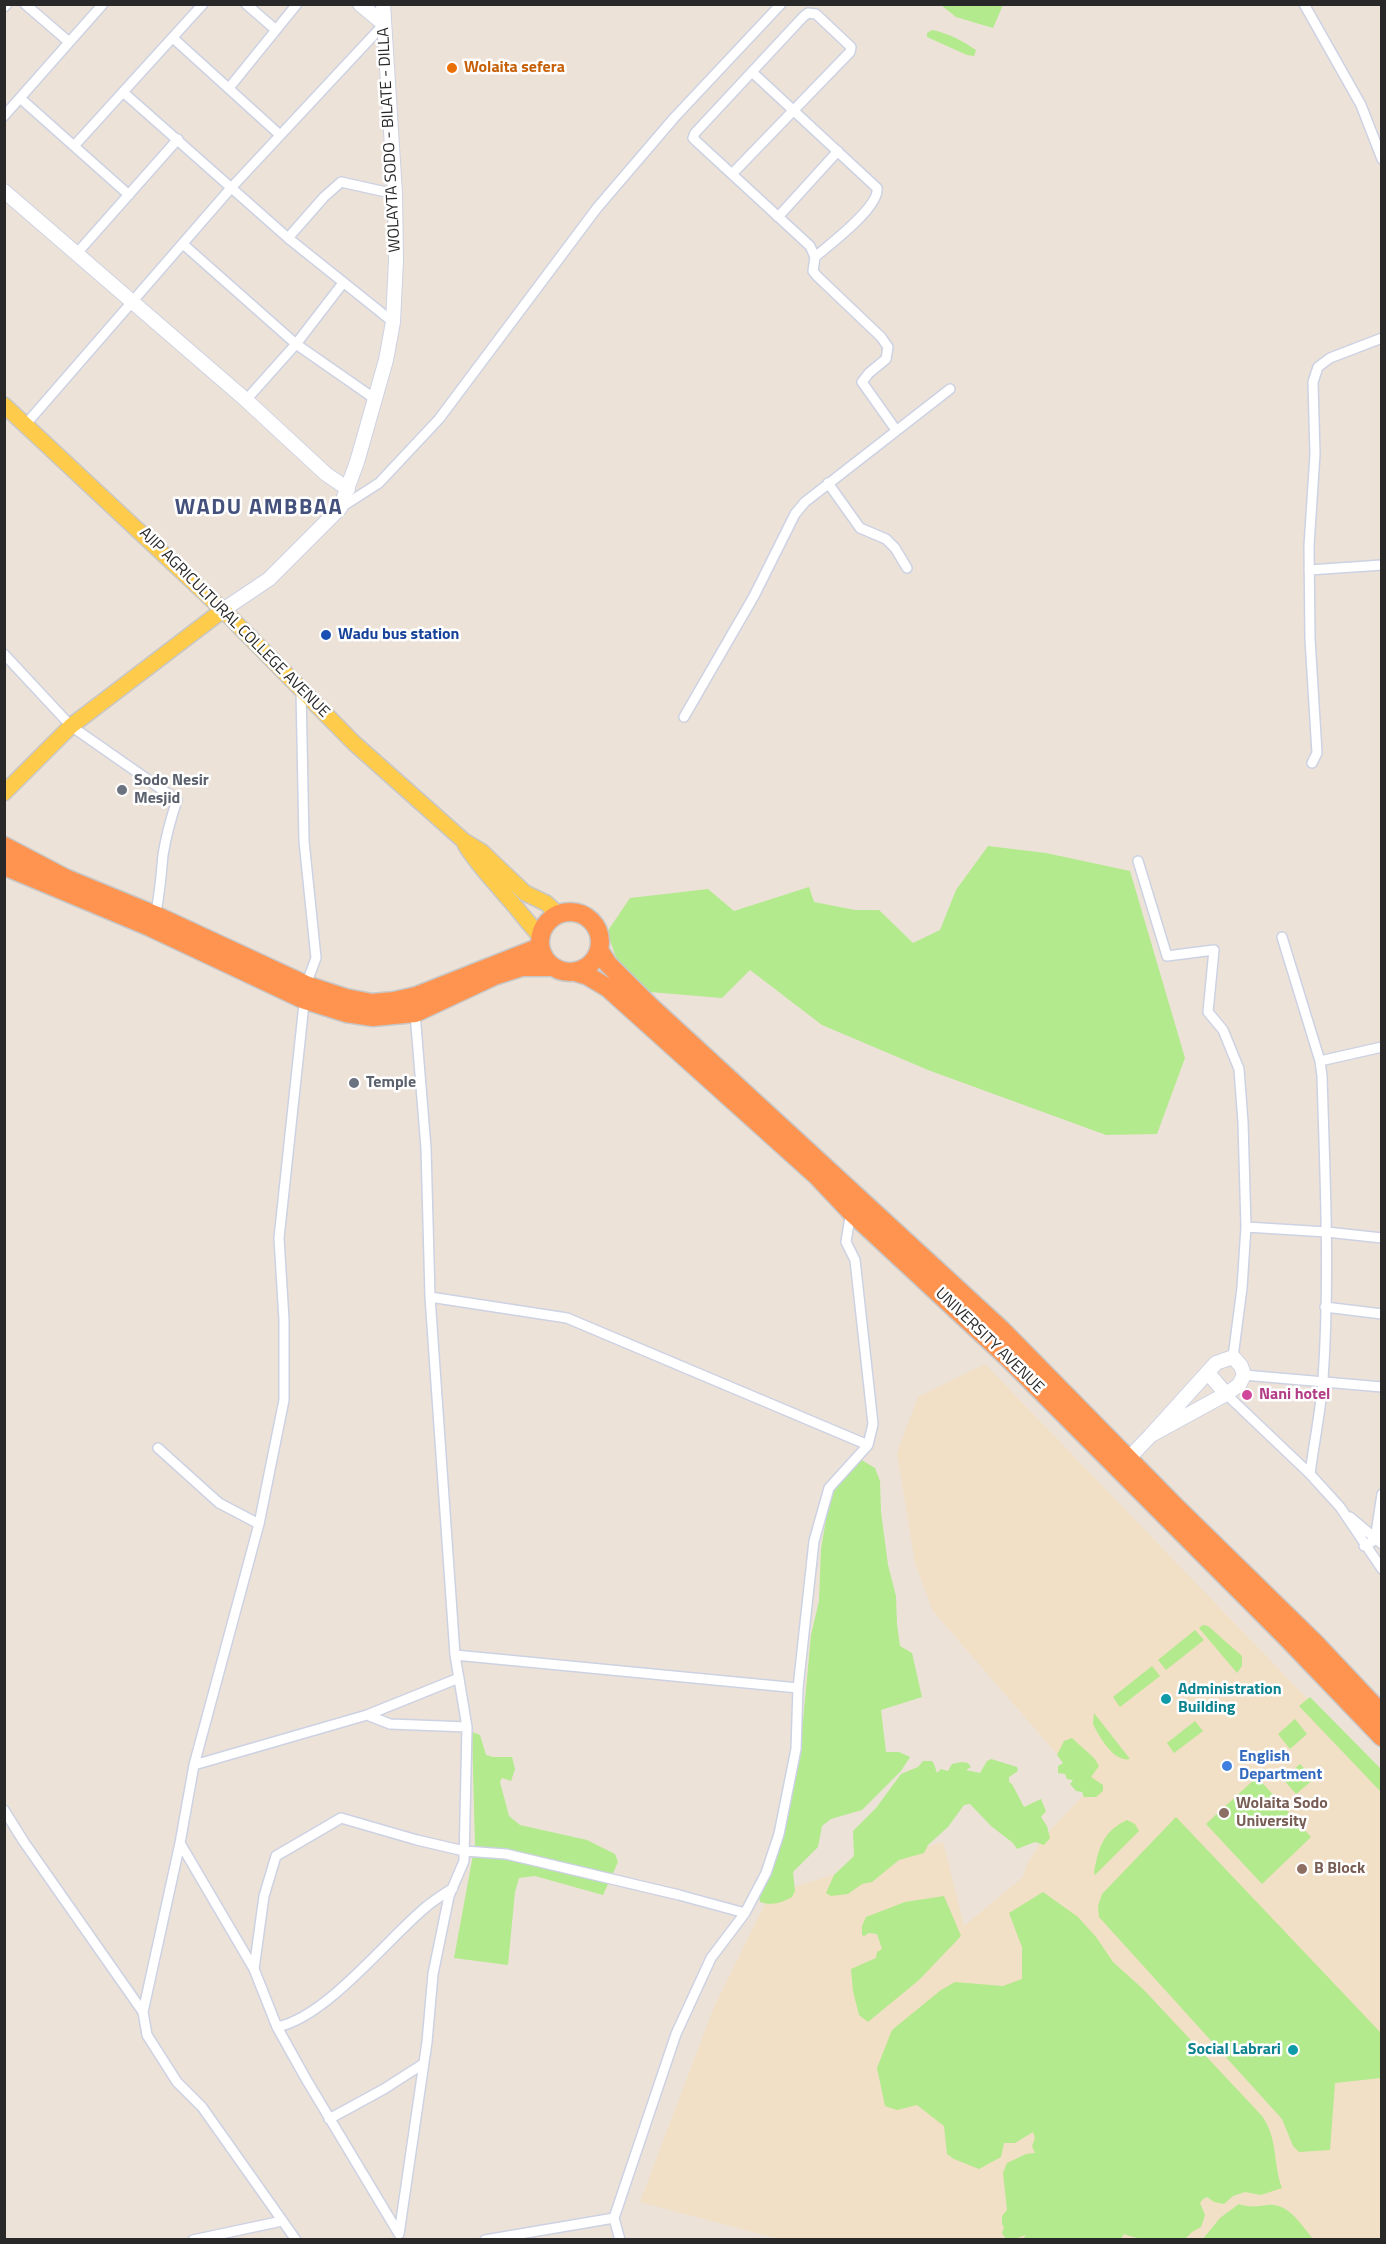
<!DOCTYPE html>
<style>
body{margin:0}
#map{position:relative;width:1386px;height:2244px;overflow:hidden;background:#ede2d8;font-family:"Titillium Web",sans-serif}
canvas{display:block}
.frame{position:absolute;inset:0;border:6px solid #282828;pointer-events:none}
</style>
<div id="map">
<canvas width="1386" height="2244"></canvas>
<div class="frame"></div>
</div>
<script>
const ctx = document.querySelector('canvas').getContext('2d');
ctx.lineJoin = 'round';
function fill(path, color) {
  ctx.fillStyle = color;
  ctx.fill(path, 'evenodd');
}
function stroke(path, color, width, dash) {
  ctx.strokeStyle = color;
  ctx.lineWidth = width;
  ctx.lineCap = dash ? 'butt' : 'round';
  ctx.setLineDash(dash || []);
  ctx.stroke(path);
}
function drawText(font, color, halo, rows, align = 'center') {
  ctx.font = font + ' "Titillium Web",sans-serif';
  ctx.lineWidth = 5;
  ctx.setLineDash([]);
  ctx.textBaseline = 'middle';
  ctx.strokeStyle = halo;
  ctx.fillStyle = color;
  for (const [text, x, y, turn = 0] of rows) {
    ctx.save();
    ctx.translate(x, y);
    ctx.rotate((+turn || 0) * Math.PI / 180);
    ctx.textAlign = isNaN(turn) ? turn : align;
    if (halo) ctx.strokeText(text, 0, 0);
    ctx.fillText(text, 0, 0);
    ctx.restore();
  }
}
const education = new Path2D(`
 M985,1364L1295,1686L1381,1771V2239H779L640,2202L714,2007L770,1894L943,1842L964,1926L1023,1877L1027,1864L1045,1836L1088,1790L933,1611L915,1563L897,1453L918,1397Z`);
const green = new Path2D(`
 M941,5H1003L993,28L956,17Z
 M932,30C948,33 963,41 976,50L974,56L967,55L927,37V33Z
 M988,846L1046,853L1130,871L1185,1058L1157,1134L1106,1135L928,1070L822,1025L750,970L722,998L650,992L618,963L607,932L630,898L708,889L734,911L809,887L814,902L855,910H879L913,943L940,930L956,890Z
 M860,1459L875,1468L880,1481L881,1512L888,1565L896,1596L897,1624L900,1646L912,1653L922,1697L881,1710L886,1752H899L910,1757L901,1771L862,1810L831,1819L822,1826L818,1847L793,1872L795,1891L792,1897C781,1903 772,1906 760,1902L758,1890L786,1800L803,1721L811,1635L819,1601L821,1549L830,1496L842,1478Z
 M1203,1625L1208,1626L1242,1656V1666L1237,1673L1199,1628Z
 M1195,1630L1204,1640L1166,1670L1158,1660Z
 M1152,1666L1160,1676L1120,1707L1113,1697Z
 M1310,1697L1381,1769V1792L1299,1706Z
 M1094,1713L1130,1759C1114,1763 1099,1736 1093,1724Z
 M1295,1719L1307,1734L1290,1749L1278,1734Z
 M1195,1721L1203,1731L1174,1753L1167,1743Z
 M472,1732L480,1735L486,1755L493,1757H512L515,1769L511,1781L502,1778L500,1782L509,1816L520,1825L587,1840L615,1854L618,1862L603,1895L535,1876L519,1878L515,1892L508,1965L454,1958L475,1844Z
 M1072,1738L1094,1758L1099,1766L1091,1777L1103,1785V1791L1096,1797H1084L1082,1792L1076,1791L1070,1784L1073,1780L1067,1779L1065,1774L1058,1773V1766L1063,1763L1057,1755L1064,1741Z
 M991,1759L1017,1767L1018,1771L1009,1777V1782L1012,1784L1024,1807L1041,1799L1046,1811L1041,1817L1047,1826L1050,1838L1044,1845L1035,1842L1017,1849L1013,1843L991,1826L970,1804L964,1805L948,1827L928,1845L924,1853L899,1860L872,1882L862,1884L848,1894L831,1896L826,1893L834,1875L854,1856L853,1831L876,1808L901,1774L918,1767L923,1761H932L934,1764L937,1773L941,1769L948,1771L952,1764L962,1762L968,1763L971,1767L966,1770L980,1773L987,1761Z
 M1300,1764L1314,1779L1296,1794L1283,1779Z
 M1257,1777L1311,1837L1262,1884L1206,1824Z
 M1176,1817L1381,2033V2078L1335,2083L1330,2150L1299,2152L1293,2146L1282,2119L1099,1917L1098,1906L1102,1894Z
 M1127,1820L1135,1824L1139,1831L1095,1875L1094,1873C1098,1849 1103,1831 1127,1820Z
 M1043,1892L1078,1917L1096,1937L1113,1962L1143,1989L1262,2116C1278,2138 1273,2164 1282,2188L1261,2195L1245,2192L1233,2196L1224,2204L1214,2202L1207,2197L1203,2199L1200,2203L1205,2215L1201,2227L1192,2232L1185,2239C1169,2240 1139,2241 1124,2234L1121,2239H1023L1026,2235L1014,2239H1006L1002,2233L1004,2227L1002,2224V2216L1007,2210L1003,2173L1007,2163L1026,2154L1035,2153L1032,2146L1035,2138L1033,2132L1015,2143H1004L1001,2157L979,2169L954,2159L947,2154L944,2126L917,2105L897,2110L885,2106L877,2068L892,2030L941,1990L955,1982L1003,1986L1022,1979V1947L1009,1913Z
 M944,1896L961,1936L919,1980L868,2022L859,2015L853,1991L851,1969L876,1958L877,1952L882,1949L877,1934L869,1933L864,1936L862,1935V1926L866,1917L905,1902Z
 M1239,2204C1249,2208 1258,2206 1268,2205C1289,2203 1301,2225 1313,2239H1203L1220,2218Z`);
const street = new Path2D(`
 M25,4L69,42
 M246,4L276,30
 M1304,4L1361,105L1382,159
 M4,7L7,4
 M173,38L280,135
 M752,72L877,188C880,207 829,245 815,257
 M229,88L297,4
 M123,92L288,238L393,322
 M20,98L129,195
 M4,116L103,4
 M74,146L203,4
 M732,174L850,52L851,47L816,14L808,13L803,17L695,133L693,138L696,141L810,246L815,257L813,271L817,276L881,337L888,347L886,359L869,373L862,382L896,430
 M778,217L838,151
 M288,238L324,197L341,182L395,194
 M183,244L296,344L375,399
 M78,252L178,139
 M246,400L296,344L343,283
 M26,424L231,188L384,24
 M828,483L860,528L886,539L895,548L907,568
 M340,508L379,483L439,419L597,208L674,118L781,4
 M1309,570L1382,565
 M4,654L71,726L177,800C171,818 166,836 163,855C161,875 160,895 155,916
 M684,717L754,596L795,514L805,502L950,389
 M1312,763L1317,753L1310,639L1309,546L1315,454L1313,382L1318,367L1330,358L1382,338
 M1138,861L1167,956L1214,950L1208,1012L1223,1030L1239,1069L1243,1122L1246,1227L1242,1288L1233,1357
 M1282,937L1320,1061
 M1246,1227L1327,1232L1382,1238
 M430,1297L567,1318L868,1445
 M1325,1307L1382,1314
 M1244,1375L1382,1387
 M1226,1394L1310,1474L1340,1507L1382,1569
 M158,1448L219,1503L259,1524
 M1310,1474C1314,1442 1321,1410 1323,1379C1330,1278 1325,1177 1322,1076L1320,1061L1382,1047
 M1350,1517L1382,1544
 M1364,1546L1375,1540L1382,1494
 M455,1655L798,1688
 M367,1715L390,1724L467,1727
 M194,1765L367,1715L459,1678
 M4,1810L24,1842L143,2012L147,2035L177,2082L202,2107L296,2240
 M180,1843L254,1969L277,2027L306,2079L399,2234
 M254,1969L264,1896L276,1856L341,1818L417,1840L464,1851L506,1854L679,1895L745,1913
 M143,2012L180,1843L194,1765L259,1524L284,1400V1320L279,1238L306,985L316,958L304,841L301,690
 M277,2027C327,2017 387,1939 426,1907C434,1900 444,1894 453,1888
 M329,2119L384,2089L423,2064
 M399,2234L427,2042L433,1974L449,1896L464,1861L467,1727L455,1655L430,1297L426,1148L415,1013
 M193,2240L282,2221
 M485,2240L614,2218
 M620,2240L614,2218L676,2034L711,1958L745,1913L766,1873L779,1834L796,1749L798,1688L814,1541L829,1488L868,1445L873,1424L855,1260L846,1242L851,1211`);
const secondary = new Path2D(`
 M360,4L384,24
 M4,191L246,400L326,474L348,489
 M223,610L269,579L340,508L357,462L386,360L393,322L396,260L395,194L383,4
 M1151,1435L1216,1363L1233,1357L1241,1366L1244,1375L1239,1385L1226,1394L1208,1373
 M1128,1459L1151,1435L1226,1394`);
const primary = new Path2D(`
 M4,405L223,610L354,743L464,841L482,852L525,893L546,903L558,914
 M4,793L71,726L223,610
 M465,844C476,863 492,879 506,896C518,909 528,923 540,936`);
const highway = new Path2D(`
 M4,846L65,878L155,915L306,985L346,998L372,1003L394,1001L416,996L540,947
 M4,866L150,927L305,1000L346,1013L373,1017L415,1013L494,976L522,967H552
 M540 942a30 30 0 1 1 60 0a30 30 0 1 1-60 0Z
 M599,950L608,964L649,1005L1002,1330L1174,1505L1315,1643L1382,1714
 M575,972L588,976L608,988L817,1176L851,1212L1007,1357L1287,1638L1382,1737`);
const markers = [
 [452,68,6,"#e8710a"],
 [326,635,6,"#1a4fb4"],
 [122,790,6,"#6b7280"],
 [354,1083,6,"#6b7280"],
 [1247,1395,6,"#d1479c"],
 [1166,1699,6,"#0f9aa8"],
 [1227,1766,6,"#3f7fe0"],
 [1224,1813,6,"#8d6e63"],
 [1302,1869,6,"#8d6e63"],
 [1293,2050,6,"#0f9aa8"]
];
const foodNames = [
 ["Wolaita sefera",464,68]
];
const streetNames = [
 ["WOLAYTA SODO - BILATE - DILLA",390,140,-93],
 ["AJIP AGRICULTURAL COLLEGE AVENUE",234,623,45],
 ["UNIVERSITY AVENUE",989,1341,44]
];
const transitNames = [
 ["Wadu bus station",338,635]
];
const worshipNames = [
 ["Sodo Nesir",134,781],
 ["Mesjid",134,799],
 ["Temple",366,1083]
];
const hotelNames = [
 ["Nani hotel",1259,1395]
];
const cultureNames = [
 ["Administration",1178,1690],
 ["Building",1178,1708],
 ["Social Labrari",1281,2050,"right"]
];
const shopNames = [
 ["English",1239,1757],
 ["Department",1239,1775]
];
const educationNames = [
 ["Wolaita Sodo",1236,1804],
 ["University",1236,1822],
 ["B Block",1314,1869]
];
const districtNames = [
 ["WADU AMBBAA",259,509]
];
fill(education, '#f1e0c5');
fill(green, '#b2ea8d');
stroke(street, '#cdd2e3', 12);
stroke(secondary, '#cdd2e3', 16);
stroke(primary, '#c7c7c7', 18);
stroke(highway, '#c7c7c7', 21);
stroke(street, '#fff', 9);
stroke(secondary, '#fff', 14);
stroke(primary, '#ffcb4a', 15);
stroke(highway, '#ff9350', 18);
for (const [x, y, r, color] of markers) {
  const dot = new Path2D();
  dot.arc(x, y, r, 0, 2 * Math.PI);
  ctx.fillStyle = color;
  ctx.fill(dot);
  stroke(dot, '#fff', 2);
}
drawText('bold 16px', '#c56008', '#fff', foodNames, 'left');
drawText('16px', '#282828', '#fff', streetNames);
drawText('bold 16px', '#164399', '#fff', transitNames, 'left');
drawText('bold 16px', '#5b616d', '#fff', worshipNames, 'left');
drawText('bold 16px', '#b23c85', '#fff', hotelNames, 'left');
drawText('bold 16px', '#0d838f', '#fff', cultureNames, 'left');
drawText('bold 16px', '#366cbe', '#fff', shopNames, 'left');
drawText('bold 16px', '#785e54', '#fff', educationNames, 'left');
ctx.letterSpacing = '1.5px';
drawText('bold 22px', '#44517d', '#fff', districtNames);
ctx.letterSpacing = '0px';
</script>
